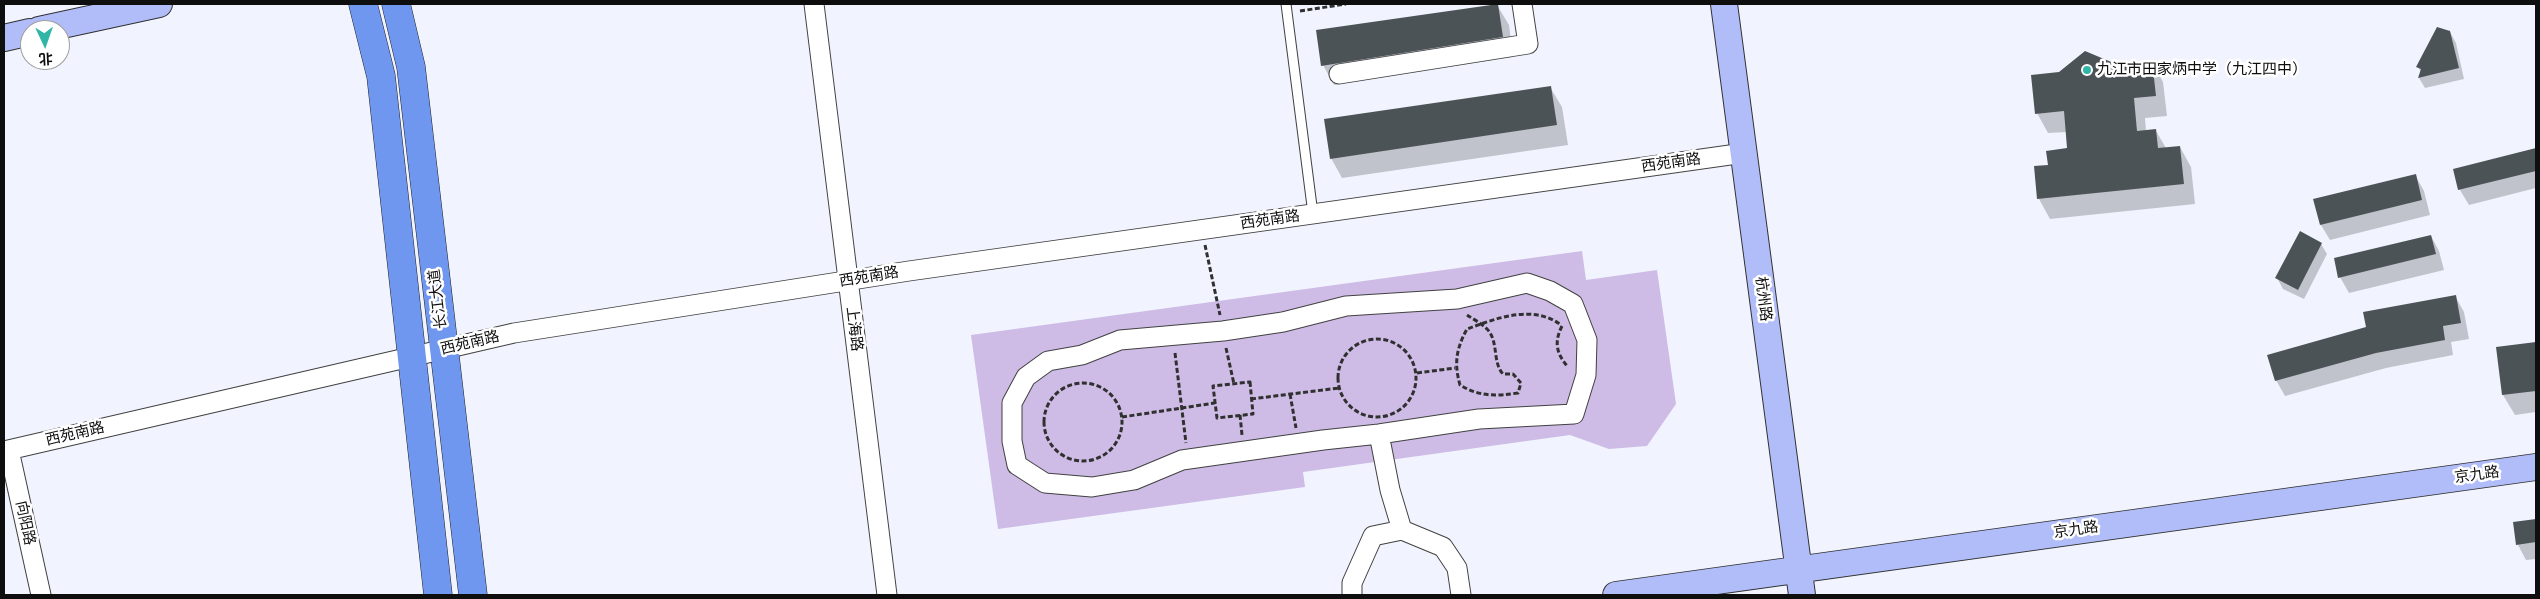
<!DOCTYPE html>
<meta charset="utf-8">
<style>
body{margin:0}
#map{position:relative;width:2540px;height:599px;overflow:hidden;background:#f1f4fe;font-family:"PT Serif","Noto Sans SC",serif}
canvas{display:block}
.frame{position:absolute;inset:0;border:5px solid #0e0e0e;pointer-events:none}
.north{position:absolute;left:20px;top:20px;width:50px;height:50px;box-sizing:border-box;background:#fff;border:1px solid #9f9f9f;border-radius:50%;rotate:177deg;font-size:14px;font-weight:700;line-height:20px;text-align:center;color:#0e0e0e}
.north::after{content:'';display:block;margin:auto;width:18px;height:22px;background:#30b5a6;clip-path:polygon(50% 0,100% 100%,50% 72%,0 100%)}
</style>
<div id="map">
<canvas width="2540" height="599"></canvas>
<div class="frame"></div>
<div class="north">北</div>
</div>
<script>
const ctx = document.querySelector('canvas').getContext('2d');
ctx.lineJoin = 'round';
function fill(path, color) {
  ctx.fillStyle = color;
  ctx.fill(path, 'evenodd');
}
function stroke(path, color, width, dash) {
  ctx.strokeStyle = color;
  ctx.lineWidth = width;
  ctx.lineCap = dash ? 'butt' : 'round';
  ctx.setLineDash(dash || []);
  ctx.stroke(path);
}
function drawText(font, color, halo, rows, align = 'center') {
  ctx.font = font + ' "PT Serif","Noto Sans SC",serif';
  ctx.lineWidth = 5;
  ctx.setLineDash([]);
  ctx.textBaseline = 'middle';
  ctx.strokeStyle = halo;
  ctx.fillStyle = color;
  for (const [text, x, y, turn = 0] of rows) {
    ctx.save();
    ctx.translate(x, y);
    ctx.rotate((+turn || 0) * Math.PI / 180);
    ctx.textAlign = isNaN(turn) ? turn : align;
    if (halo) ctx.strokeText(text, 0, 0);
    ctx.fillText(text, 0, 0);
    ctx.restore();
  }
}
const green = new Path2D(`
 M1582,251L1586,280L1657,270L1676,404L1647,446L1609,449L1570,435L1303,472L1305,487L998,529L971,335Z`);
const shadow = new Path2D(`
 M1497,5L1509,25L1513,57L1334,85L1323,65Z
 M2450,32L2456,43L2464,79L2425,88L2419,78L2421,72L2418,67Z
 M2152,62L2163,82L2167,116L2145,118L2146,131H2156L2166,148L2180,147L2191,167L2195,204L2050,219L2039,199L2050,166L2069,149L2067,132L2048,133L2037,113L2116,65Z
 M1550,87L1562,107L1568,145L1342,178L1331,158Z
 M2536,150V188L2469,205L2460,190L2455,170Z
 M2415,175L2424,191L2430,215L2330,240L2321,225L2315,200Z
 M2431,236L2439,251L2444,270L2349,293L2340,277Z
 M2321,244L2327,254L2304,299L2283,289L2277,278Z
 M2455,296L2464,312L2469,339L2451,342L2453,355L2386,368L2285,396L2276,380L2367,328Z
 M2536,343V412L2515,415L2503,395L2497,348Z
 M2536,520V559L2526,560L2518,545L2515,523Z`);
const building = new Path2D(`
 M1498,4L1503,37L1321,66L1316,30Z
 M2437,27L2450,31L2459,68L2418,78L2421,69L2416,67Z
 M2085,51L2116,64L2152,60L2156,96L2134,98L2137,131L2156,129L2158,148L2180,146L2184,184L2037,199L2034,166L2048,165L2046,151L2067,148L2064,111L2035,114L2031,75L2059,72Z
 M1551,86L1557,125L1330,159L1324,119Z
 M2536,148V171L2458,190L2453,169Z
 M2416,174L2422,200L2320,225L2313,199Z
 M2300,231L2322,243L2298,290L2275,278Z
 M2431,235L2436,254L2338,278L2334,258Z
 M2456,295L2461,323L2443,326L2445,340L2376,353L2275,381L2267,355L2366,327L2363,312Z
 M2536,342V391L2502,395L2496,347Z
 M2536,519V542L2516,545L2513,522Z`);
const path = new Path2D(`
 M1300,11L1346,4
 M1205,245L1220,315
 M1467,315C1473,319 1481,323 1487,329C1499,341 1492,362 1503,374H1513L1521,383L1518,393C1496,396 1480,397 1460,385C1454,364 1456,349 1467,329C1497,318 1533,304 1561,325
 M1562,326C1554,342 1556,353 1568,367
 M1338 378a39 39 0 1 1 78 0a39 39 0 1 1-78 0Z
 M1226,348L1234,384
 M1175,353L1186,443
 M1417,373L1455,368
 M1250,382L1253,414L1217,418L1213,386Z
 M1044 422a39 39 0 1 1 78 0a39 39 0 1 1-78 0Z
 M1290,394L1296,428
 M1251,399L1339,388
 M1240,415L1242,435
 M1122,417L1215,403`);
const service = new Path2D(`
 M1286,4L1313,214`);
const minor = new Path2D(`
 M814,4L887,595
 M1339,74L1528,44L1522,4
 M1527,283L1550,291L1573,304L1587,340L1586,375L1574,414L1479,419L1379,434L1323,440L1182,460L1134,480L1092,487L1045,483L1017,465L1012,441V403L1026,377L1048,361L1082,355L1120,340L1223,331L1283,322L1346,306L1457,299Z
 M1379,434L1390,490L1402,530L1443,547L1457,568L1461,595
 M9,450L41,595
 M4,451L514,333L909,271L1744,153
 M1352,595V583L1373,536L1402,530`);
const secondary = new Path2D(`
 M1724,4L1802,595
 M39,30L159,4
 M4,38L30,32
 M1616,595L2536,467`);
const primary = new Path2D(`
 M363,4L381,76L438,595
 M396,4L411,67L473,595`);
const markers = [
 [2087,70,5,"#30b5a6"]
];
const poiNames = [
 ["九江市田家炳中学（九江四中）",2097,70]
];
const streetNames = [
 ["西苑南路",1671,163,-8],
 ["西苑南路",1270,220,-8],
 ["西苑南路",869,277,-9],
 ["长江大道",438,299,-97],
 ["杭州路",1763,299,83],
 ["上海路",854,329,83],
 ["西苑南路",470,343,-13],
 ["西苑南路",75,434,-13],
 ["京九路",2477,475,-8],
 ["向阳路",25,523,78],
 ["京九路",2076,530,-8]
];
fill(green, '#cebce6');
fill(shadow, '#0003');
fill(building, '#4c5356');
stroke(service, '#414141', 11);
stroke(minor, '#414141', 21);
stroke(secondary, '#303030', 28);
stroke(primary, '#1f1f1f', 29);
stroke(path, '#303030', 3, [5, 2.5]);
stroke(service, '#fff', 9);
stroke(minor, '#fff', 19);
stroke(secondary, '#b1bdf9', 26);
stroke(primary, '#7097ef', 28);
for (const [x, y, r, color] of markers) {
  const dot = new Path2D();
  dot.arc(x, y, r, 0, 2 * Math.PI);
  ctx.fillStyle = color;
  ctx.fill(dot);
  stroke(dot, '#fff', 2);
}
drawText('15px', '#0e0e0e', '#fff', poiNames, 'left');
drawText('15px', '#0e0e0e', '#fff', streetNames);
</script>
